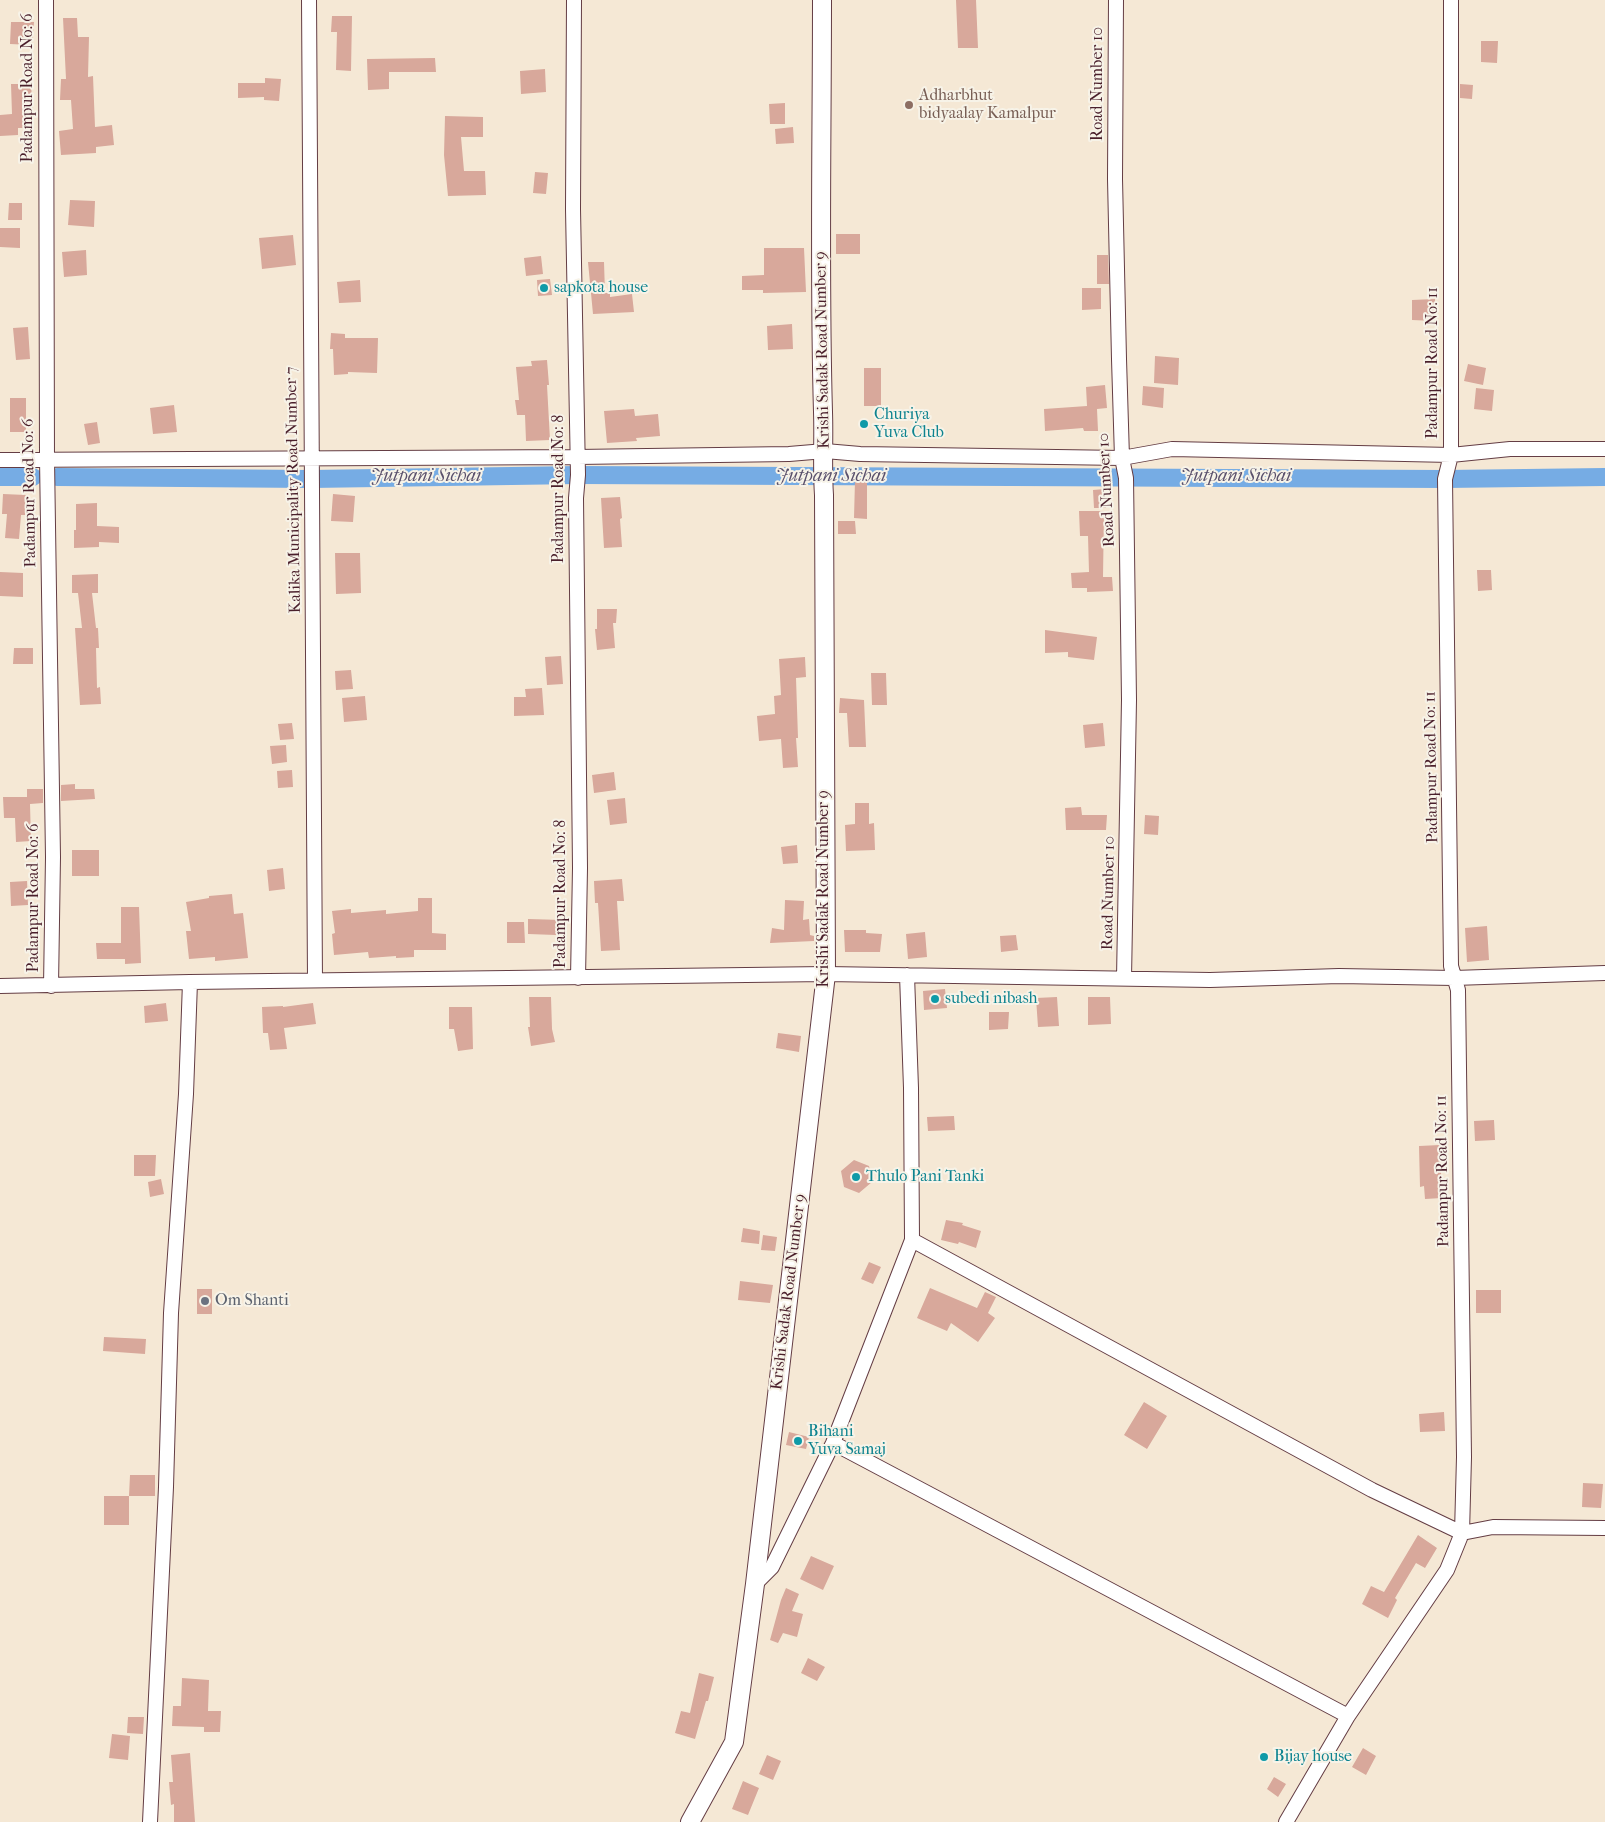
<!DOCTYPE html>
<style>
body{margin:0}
canvas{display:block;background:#f5e8d5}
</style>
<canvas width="1605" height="1822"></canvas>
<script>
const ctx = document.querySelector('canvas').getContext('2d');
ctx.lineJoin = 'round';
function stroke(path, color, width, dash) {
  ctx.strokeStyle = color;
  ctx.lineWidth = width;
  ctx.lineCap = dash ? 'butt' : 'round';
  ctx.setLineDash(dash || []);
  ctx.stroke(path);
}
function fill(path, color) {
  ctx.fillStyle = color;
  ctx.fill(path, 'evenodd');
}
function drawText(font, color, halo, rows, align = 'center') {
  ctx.font = font + ' "IM FELL French Canon",serif';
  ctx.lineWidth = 4;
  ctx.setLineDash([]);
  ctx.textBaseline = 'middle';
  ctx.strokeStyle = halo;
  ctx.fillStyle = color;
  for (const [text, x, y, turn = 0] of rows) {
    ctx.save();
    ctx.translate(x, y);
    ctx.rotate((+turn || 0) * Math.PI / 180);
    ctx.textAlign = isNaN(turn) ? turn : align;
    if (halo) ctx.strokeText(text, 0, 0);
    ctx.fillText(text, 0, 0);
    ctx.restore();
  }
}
const canal = new Path2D(`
 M0,477H33
 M57,477L311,479L578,475L1445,479L1605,477`);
const building = new Path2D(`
 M956,0H976L978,48H958Z
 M332,16H352L351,71L336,70L337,32H331Z
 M63,18H77L78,37H89L88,77L93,76L95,127L112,125L114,145L96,147V153L61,155L59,131L73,129L71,100H60L61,79H66Z
 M11,22H34L32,45L10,44Z
 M1481,41H1498L1497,63L1481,62Z
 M435,58L436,72H389V89L368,90L367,59Z
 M545,69L546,92L521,94L520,71Z
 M265,78L281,79L279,101L264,100V97L238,98V83H265Z
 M11,84H31L34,128H18V135L0,136V115L12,114Z
 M1460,84L1473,85L1472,99L1460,98Z
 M785,103V124H770L769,104Z
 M445,116L483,117V137H461L464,171H485L486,195L448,196L444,155Z
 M793,127L794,143L776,144L775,129Z
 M535,172L548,173L546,194L533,193Z
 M70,200L95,201L94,227L68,225Z
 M9,203H22V220H8Z
 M0,228H20V248L0,247Z
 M836,234H860V254H836Z
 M293,235L296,265L262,269L259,238Z
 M764,248H804L806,292L763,293V290H742V276L764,275Z
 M86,250L87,275L64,277L62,252Z
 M1097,255H1108L1109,284H1097Z
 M541,256L543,274L526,276L524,258Z
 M588,262H604L605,293H610V297L632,294L634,312L593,314Z
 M550,279L552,295L538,296L537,280Z
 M360,280L361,302L339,303L337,282Z
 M1082,288H1101V309L1082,310Z
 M1435,299V321L1412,320V300Z
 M792,324L793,349L768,350L767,326Z
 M28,327L30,359L16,360L13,328Z
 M331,333L345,334V338H378L377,373L348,372V374L334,375L333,349H330Z
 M1155,356L1179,358L1178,385L1154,383Z
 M547,360L549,385H547L550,440L526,441L525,415H517L515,400H519L516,367L532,366L531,361Z
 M1468,364L1486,368L1483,385L1464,381Z
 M864,368H881V406H864Z
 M1105,385L1107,408L1097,409L1098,431H1084L1083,428L1045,431L1044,409L1087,406L1086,387Z
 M1143,386L1164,388L1163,408L1142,405Z
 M1476,388L1494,390L1492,411L1474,409Z
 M10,398H26V432H10Z
 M174,405L177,432L153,434L150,408Z
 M634,409L635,416L658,414L660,436L636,438L637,441L607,443L604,411Z
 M97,422L100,443L88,445L84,424Z
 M855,480H867V519L854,518Z
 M1105,489L1106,508H1094L1093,490Z
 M3,494L26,495L25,515H21L19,539L5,538L7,514H2Z
 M333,494L355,496L353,522L331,521Z
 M620,497L622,518L620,519L622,547L604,548L601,498Z
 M97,503V526L119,527V543L99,542V547L74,548V530H76V504Z
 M1079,511H1104L1103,577H1112L1113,591L1087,592V588H1072L1071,573L1089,572L1088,536H1080Z
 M838,521H855L856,534H838Z
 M335,553H360L361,593L336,594Z
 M1477,570H1491L1492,590L1478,591Z
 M0,572L23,573V597L0,596Z
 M98,574V593H92L96,628H98L99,648H96L97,688L100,687L101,704L80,705L75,628H82L78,593H72V575Z
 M597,609H617L616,623H613L615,648L597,650L595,629H597Z
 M1045,630L1097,637L1094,660L1068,657V652L1045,653Z
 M14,648H33V664H13Z
 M561,656L563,684L547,685L545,657Z
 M805,657L806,677L796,678L798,738H796L798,767L783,768L781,739L759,741L757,716L775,714L774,696L781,695L779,659Z
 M351,670L353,689L336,690L335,671Z
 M871,673H886L887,705H872Z
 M542,688L544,715L514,716V697H526L525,689Z
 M365,696L367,720L344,722L342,698Z
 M840,698L864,700L866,747H849L847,713H839Z
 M292,723L294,739L280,740L278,724Z
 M1103,723L1105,746L1085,748L1083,725Z
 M286,745L287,762L272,764L270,746Z
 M292,770L293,787L278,788L277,771Z
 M614,772L616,790L594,793L592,775Z
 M75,784V789H94L95,799L61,801V785Z
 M27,789H43V803L30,804L31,841L16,842L15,818H4L3,797H27Z
 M625,798L627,823L610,825L607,800Z
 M855,803H869V824L874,823L875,850L846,851L845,825L855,824Z
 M1081,807L1082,815H1107L1106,830H1066L1065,808Z
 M1145,815L1159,816L1158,835L1144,834Z
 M797,845L798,863L783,864L781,847Z
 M72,850H99V876H72Z
 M283,868L285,889L269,891L267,870Z
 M622,879L624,901H617L620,950L601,951L598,903H595L594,881Z
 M27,881L28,905L11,906L10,882Z
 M232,894L234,914L243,913L248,958L215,961V957L189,959L186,931H191L186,902L209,898V896Z
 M418,898H432V933L446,934V950H414V957L396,958V956L369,958L368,952L334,955L332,934L335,933L332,911L351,909V913L386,910V914L418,911Z
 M785,900L804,901L803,920L809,919L810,935L814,936V941L770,943L772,928L784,930Z
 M121,907H139L141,963L125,964V959H97L96,943H121Z
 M528,919L563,920L565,933L556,935L528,934Z
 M507,922H524L525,943H507Z
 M1487,926L1489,960L1467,962L1465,928Z
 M844,930H866V933L882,934L880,952H845Z
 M925,932L927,957L908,959L906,934Z
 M1016,935L1018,950L1001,952L1000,936Z
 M945,989L947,1008L924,1010L923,991Z
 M529,997H551L552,1029L555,1042L531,1046L528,1027H530Z
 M1057,997L1059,1026L1038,1027L1036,998Z
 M1088,997H1110L1111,1024L1088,1025Z
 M166,1003L168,1021L145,1023L144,1006Z
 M313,1003L316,1024L284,1028L287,1049L270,1050L268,1033H263L262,1007L283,1006V1007Z
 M449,1007H472L473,1049L458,1051L454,1029H449Z
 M989,1012H1009L1008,1029L989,1030Z
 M778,1033L801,1036L799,1052L776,1048Z
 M954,1116L955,1130L928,1131L927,1117Z
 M1494,1120L1495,1140L1475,1141L1474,1121Z
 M1440,1145L1442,1198L1425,1199L1424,1186L1420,1187L1419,1146Z
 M134,1155H156L155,1176H134Z
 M854,1160L869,1166L872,1182L859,1193L844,1187L841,1171Z
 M161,1179L164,1194L150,1197L148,1182Z
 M946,1220L963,1223L962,1225L981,1231L976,1248L959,1242L958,1244L941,1240Z
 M743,1228L760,1231L759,1244L741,1242Z
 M763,1235L777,1237L775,1251L761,1250Z
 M869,1262L881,1267L873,1284L861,1279Z
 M740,1281L773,1285L770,1303L738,1300Z
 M930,1288L977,1308L985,1292L996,1297L988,1313L995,1318L978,1342L951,1323L947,1331L917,1318Z
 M197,1289H212V1314H197Z
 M1476,1290H1501V1313H1476Z
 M104,1337L146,1339L145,1354L103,1351Z
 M1144,1402L1167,1416L1147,1449L1124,1435Z
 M1444,1412L1445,1431L1420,1432L1419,1414Z
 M789,1432L809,1437L806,1449L786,1445Z
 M130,1475H155V1496H129Z
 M1583,1483L1603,1484L1601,1508L1582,1507Z
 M104,1496H129V1525H104Z
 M1418,1535L1437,1548L1425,1568L1416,1563L1395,1598L1397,1600L1388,1618L1362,1604L1371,1586L1384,1592Z
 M811,1556L834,1566L823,1590L800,1579Z
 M786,1588L799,1594L792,1611L803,1614L797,1637L783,1633L778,1643L770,1640L781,1600Z
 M808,1658L825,1667L817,1681L801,1673Z
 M699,1673L714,1677L708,1701H706L695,1739L675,1733L681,1711L690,1713Z
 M182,1678L209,1680L208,1711H221L220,1732H204V1727L172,1726L173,1706H181Z
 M128,1717H144L143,1734L127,1733Z
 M112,1734L130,1736L128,1760L109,1758Z
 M1363,1748L1376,1756L1366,1775L1352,1767Z
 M190,1753L195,1822H174V1804L171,1805L169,1782H173L171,1755Z
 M767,1755L781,1761L773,1780L759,1774Z
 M1274,1777L1286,1784L1278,1797L1267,1789Z
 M743,1781L759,1788L748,1815L732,1809Z`);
const minor = new Path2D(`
 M46,0L47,459L53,857L51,986
 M309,0L315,980
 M574,0L573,209L578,475L576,498L580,868L578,978
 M1116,0L1115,179L1119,359L1122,458L1126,478L1129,700L1124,978
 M0,460L577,457L789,454L825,451L860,454L1122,458L1172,449L1451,455L1510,449H1605
 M0,986L190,982L826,974L1210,980L1339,976L1454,978L1605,973
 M912,1240L1372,1490L1462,1533L1493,1527L1605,1528
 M833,1443L1348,1716
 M755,1584L772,1567L833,1443L912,1240L911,1088L907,975
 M150,1822L166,1487L171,1313L186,1094L190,982
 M1286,1822L1348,1716L1447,1570L1462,1533L1464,1457L1458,990L1451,966L1445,479L1451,455V0`);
const tertiary = new Path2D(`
 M690,1822L734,1742L755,1584L826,974L824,495C822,467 824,440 823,412C819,275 822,137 822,0`);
const markers = [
 [909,105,5,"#8d6e63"],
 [544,288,5,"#0f9aa8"],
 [864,424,5,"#0f9aa8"],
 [935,999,5,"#0f9aa8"],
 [856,1177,5,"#0f9aa8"],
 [205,1301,5,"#6b7280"],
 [798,1441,5,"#0f9aa8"],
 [1264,1757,5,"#0f9aa8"]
];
const streetNames = [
 ["Road Number 10",1098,84,-90],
 ["Padampur Road No: 6",28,88,-90],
 ["Krishi Sadak Road Number 9",823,350,-91],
 ["Padampur Road No: 11",1433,363,-90],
 ["Padampur Road No: 8",559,489,-90],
 ["Kalika Municipality Road Number 7",294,490,-91],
 ["Road Number 10",1107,490,-93],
 ["Padampur Road No: 6",30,493,-91],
 ["Padampur Road No: 11",1432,767,-91],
 ["Krishi Sadak Road Number 9",824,889,-90],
 ["Road Number 10",1109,893,-89],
 ["Padampur Road No: 8",561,894,-90],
 ["Padampur Road No: 6",34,898,-90],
 ["Padampur Road No: 11",1443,1171,-91],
 ["Krishi Sadak Road Number 9",789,1292,-83]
];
const educationNames = [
 ["Adharbhut",919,96],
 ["bidyaalay Kamalpur",919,114]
];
const cultureNames = [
 ["sapkota house",554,288],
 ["Churiya",874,415],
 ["Yuva Club",874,433],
 ["subedi nibash",945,999],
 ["Thulo Pani Tanki",866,1177],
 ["Bihani",808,1432],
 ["Yuva Samaj",808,1450],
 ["Bijay house",1274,1757]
];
const worshipNames = [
 ["Om Shanti",215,1301]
];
const waterNames = [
 ["Jutpani Sichai",426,477],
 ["Jutpani Sichai",831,477],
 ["Jutpani Sichai",1236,477]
];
stroke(canal, '#76ace4', 18);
fill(building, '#d8a89b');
stroke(minor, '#643d44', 16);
stroke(tertiary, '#643d44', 20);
stroke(minor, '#fff', 14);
stroke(tertiary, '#fff', 18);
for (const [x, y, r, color] of markers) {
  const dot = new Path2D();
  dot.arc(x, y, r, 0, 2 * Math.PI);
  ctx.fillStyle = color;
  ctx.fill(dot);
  stroke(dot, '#f7f3e8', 2);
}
drawText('16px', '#4a1f2b', '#f7f3e8', streetNames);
drawText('16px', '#785e54', '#f7f3e8', educationNames, 'left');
drawText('16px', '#0d838f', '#f7f3e8', cultureNames, 'left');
drawText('16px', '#5b616d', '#f7f3e8', worshipNames, 'left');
drawText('italic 18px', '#59506c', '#f7f3e8', waterNames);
</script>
